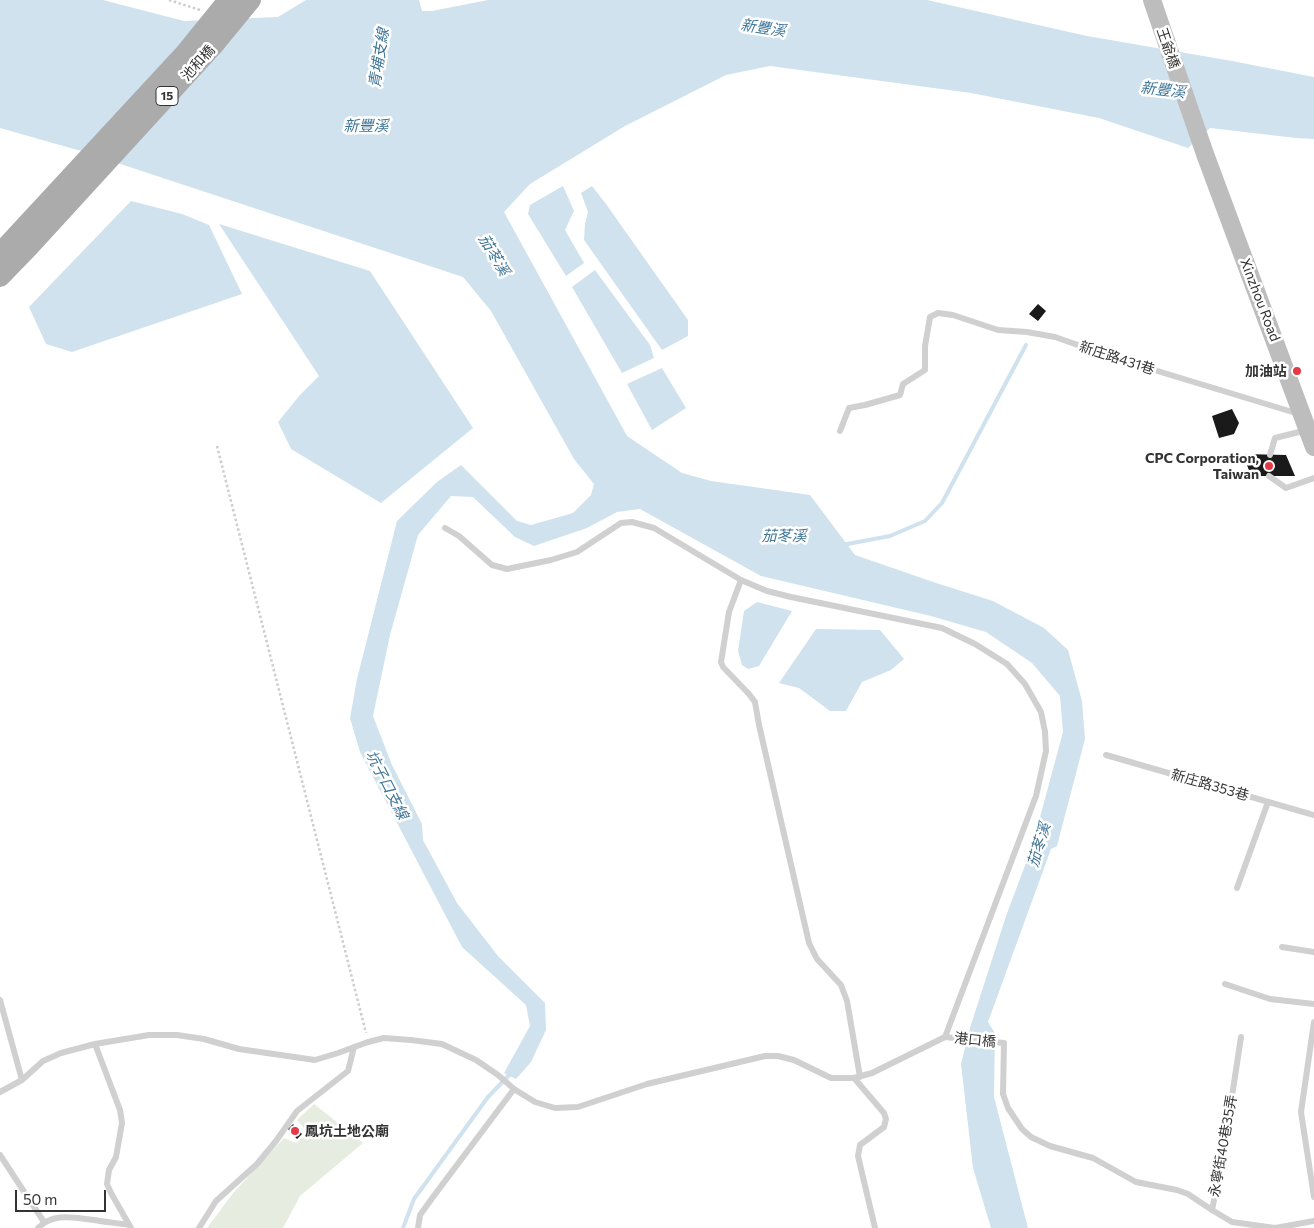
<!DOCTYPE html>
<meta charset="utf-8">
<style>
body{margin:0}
#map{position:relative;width:1314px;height:1228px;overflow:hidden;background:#fff;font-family:Commissioner,sans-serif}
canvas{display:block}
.scale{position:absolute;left:15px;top:1190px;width:91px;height:22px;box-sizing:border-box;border:2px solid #333;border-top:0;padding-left:6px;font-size:15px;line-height:18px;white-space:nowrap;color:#333;-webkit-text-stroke:4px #fff;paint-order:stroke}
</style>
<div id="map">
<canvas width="1314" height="1228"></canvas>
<div class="scale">50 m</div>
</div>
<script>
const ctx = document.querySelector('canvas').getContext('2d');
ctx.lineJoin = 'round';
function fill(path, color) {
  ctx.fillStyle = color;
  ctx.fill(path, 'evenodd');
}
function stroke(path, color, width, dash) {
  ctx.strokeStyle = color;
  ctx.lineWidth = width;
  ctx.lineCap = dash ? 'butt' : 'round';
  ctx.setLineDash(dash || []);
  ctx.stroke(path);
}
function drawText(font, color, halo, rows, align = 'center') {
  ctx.font = font + ' Commissioner,"Noto Sans TC",sans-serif';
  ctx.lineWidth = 5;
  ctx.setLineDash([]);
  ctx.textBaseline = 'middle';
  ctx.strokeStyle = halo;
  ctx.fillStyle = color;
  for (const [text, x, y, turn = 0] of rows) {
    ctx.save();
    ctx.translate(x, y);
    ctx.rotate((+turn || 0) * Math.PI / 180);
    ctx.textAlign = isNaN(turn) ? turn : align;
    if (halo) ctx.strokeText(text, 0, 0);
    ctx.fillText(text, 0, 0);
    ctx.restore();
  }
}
const green = new Path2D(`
 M314,1104L363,1143L300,1196L283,1228H207L234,1192L284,1138L296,1143L308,1133L297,1120Z`);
const water = new Path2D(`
 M0,0H103L184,21L278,17L306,0H419L422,11H432L488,0H927L1087,36L1232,61L1314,77V139L1296,138L1210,128L1188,148L1099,118L971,93L770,66L726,75L625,126L530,184L504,212L627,436L682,473L711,481L810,495L855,555L936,583L993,601L1044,628L1068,650L1082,701L1085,739L1057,846L1051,849L988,1022L995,1033L994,1097L1028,1228H991L973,1168L961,1064L970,1028L1006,916L1032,847L1063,732L1060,696L1032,663L986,632L931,616L761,576L640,509L617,512L587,528L534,546L515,537L473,497L451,496L418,535L390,635L373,716L392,765L422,824L423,840L457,903L498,956L545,1003L546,1030L531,1062L516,1079L504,1073L530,1026L526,1005L462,947L360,752L350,718L357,679L397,521L437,482L461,465L517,521L531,525L573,513L591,495L594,484L574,459L491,311L463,277L81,151L0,128Z
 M563,186L574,211L565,230L584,263L566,276L528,214L530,205Z
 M592,186L606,204L688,320V336L662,350L584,240L585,224L588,212L581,193Z
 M131,201L182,214L209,225L242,294L72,352L46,344L29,307Z
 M219,224L370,271L473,428L381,503L291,449L278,422L300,395L319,376Z
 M595,270L650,345L654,358L622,373L572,287Z
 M662,368L686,408L652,430L627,384Z
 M757,602L792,611L759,666L748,669L742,665L738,651L744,611Z
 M816,629L880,630L904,659L891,670L862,682L846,711H830L799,688L779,683Z`);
const stream = new Path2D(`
 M842,545L890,536L925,521L942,503L1026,345
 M403,1228L414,1199L488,1097L511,1073`);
const building = new Path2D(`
 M1038,304L1046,311L1038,321L1029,314Z
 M1232,409L1239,423L1234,434L1219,438L1212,416Z
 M1243,454L1286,455L1295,476H1251Z
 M293,1124L302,1134L297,1139L288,1129Z`);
const path = new Path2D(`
 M169,0L200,10
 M217,446L366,1033`);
const lane = new Path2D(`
 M840,431L849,408L865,405L900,395L903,384L925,370V346L930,317L938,313L953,315L998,330L1027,332L1055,337L1118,359L1299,414
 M1270,455L1275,438L1307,430
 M1269,476L1286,488L1314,478
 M741,580L729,612L721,662L723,667L749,694L755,702L759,725L809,943L817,959L841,985L847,1001L860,1077
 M1106,755L1314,815
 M1237,888L1268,802
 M1282,947L1314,952
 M1225,984L1270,999L1314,1004
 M0,1000L22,1080
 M1314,1022L1301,1112L1314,1197
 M945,1037L1004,1043L1003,1094L1008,1108L1022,1129L1031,1137L1050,1146L1093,1158L1136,1182L1177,1190L1188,1194L1212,1210
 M1241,1037L1222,1162L1212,1210L1232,1222L1275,1228L1314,1221
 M95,1044L120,1110L122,1123L116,1157L109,1170L107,1184L111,1193L131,1228
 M854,1078L884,1113L886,1119L884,1127L860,1145L858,1156L875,1228
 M0,1092L22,1080L43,1061L61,1053L95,1044L149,1035H177L204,1039L239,1049L315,1060L338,1053L368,1042L384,1038L411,1040L442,1044L476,1060L498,1075L514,1089L535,1102L555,1108L578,1107L647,1084L765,1056H778L794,1060L831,1078H854L872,1073L945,1037L1036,796L1046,751L1045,732L1041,712L1025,684L1007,664L975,644L942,628L791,597L767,591L741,580L654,528L632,522L621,523L577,552L551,560L507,569L492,565L459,536L445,528
 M0,1155L44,1222
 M38,1228C54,1212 73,1218 94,1220C105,1222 117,1223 129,1225
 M199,1228L216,1201L257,1164L276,1141L297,1111L348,1071L354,1047
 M418,1228L420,1215L433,1197L514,1089`);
const secondary = new Path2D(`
 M1152,0L1205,154L1314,447`);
const primary = new Path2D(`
 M0,253L185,53L228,0
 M0,277L30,246L214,45L251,0`);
const markers = [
 [1297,371,5,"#e63946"],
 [1269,466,5,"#e63946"],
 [295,1131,5,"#e63946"]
];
const shields = [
 [167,96,22]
];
const shieldNames = [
 ["15",167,96]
];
const streetNames = [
 ["王爺橋",1168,48,71],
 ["池和橋",198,63,-48],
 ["Xinzhou Road",1260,300,69],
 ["新庄路431巷",1117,358,18],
 ["新庄路353巷",1210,785,16],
 ["港口橋",975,1040,6],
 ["永寧街40巷35弄",1223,1146,-80]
];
const poiNames = [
 ["加油站",1287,371],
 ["CPC Corporation,",1259,458],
 ["Taiwan",1259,474],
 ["鳳坑土地公廟",305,1131,"left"]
];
const waterNames = [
 ["新豐溪",763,28,9],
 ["青埔支線",379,58,-81],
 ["新豐溪",1163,90,7],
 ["新豐溪",366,126],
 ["茄苳溪",494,255,59],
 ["茄苳溪",784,536],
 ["坑子口支線",387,785,63],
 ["茄苳溪",1039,845,-73]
];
fill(green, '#e6ecdf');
fill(water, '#cfe2ee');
stroke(stream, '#cfe2ee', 4);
fill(building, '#1a1a1a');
stroke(path, '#cdcdcd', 2.5, [2.5, 2.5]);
stroke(lane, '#d0d0d0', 6);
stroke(secondary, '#bdbdbd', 18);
stroke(primary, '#ababab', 20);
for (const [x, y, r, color] of markers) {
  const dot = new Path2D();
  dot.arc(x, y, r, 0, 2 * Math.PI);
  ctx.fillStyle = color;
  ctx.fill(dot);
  stroke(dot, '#fff', 2);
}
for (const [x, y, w] of shields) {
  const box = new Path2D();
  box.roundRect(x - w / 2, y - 9.5, w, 19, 4);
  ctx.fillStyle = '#fff';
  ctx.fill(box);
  stroke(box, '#333', 1);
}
drawText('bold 12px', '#333', null, shieldNames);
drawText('14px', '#333', '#fff', streetNames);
drawText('bold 14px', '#333', '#fff', poiNames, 'right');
drawText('italic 15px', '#3f7597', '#fff', waterNames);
</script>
